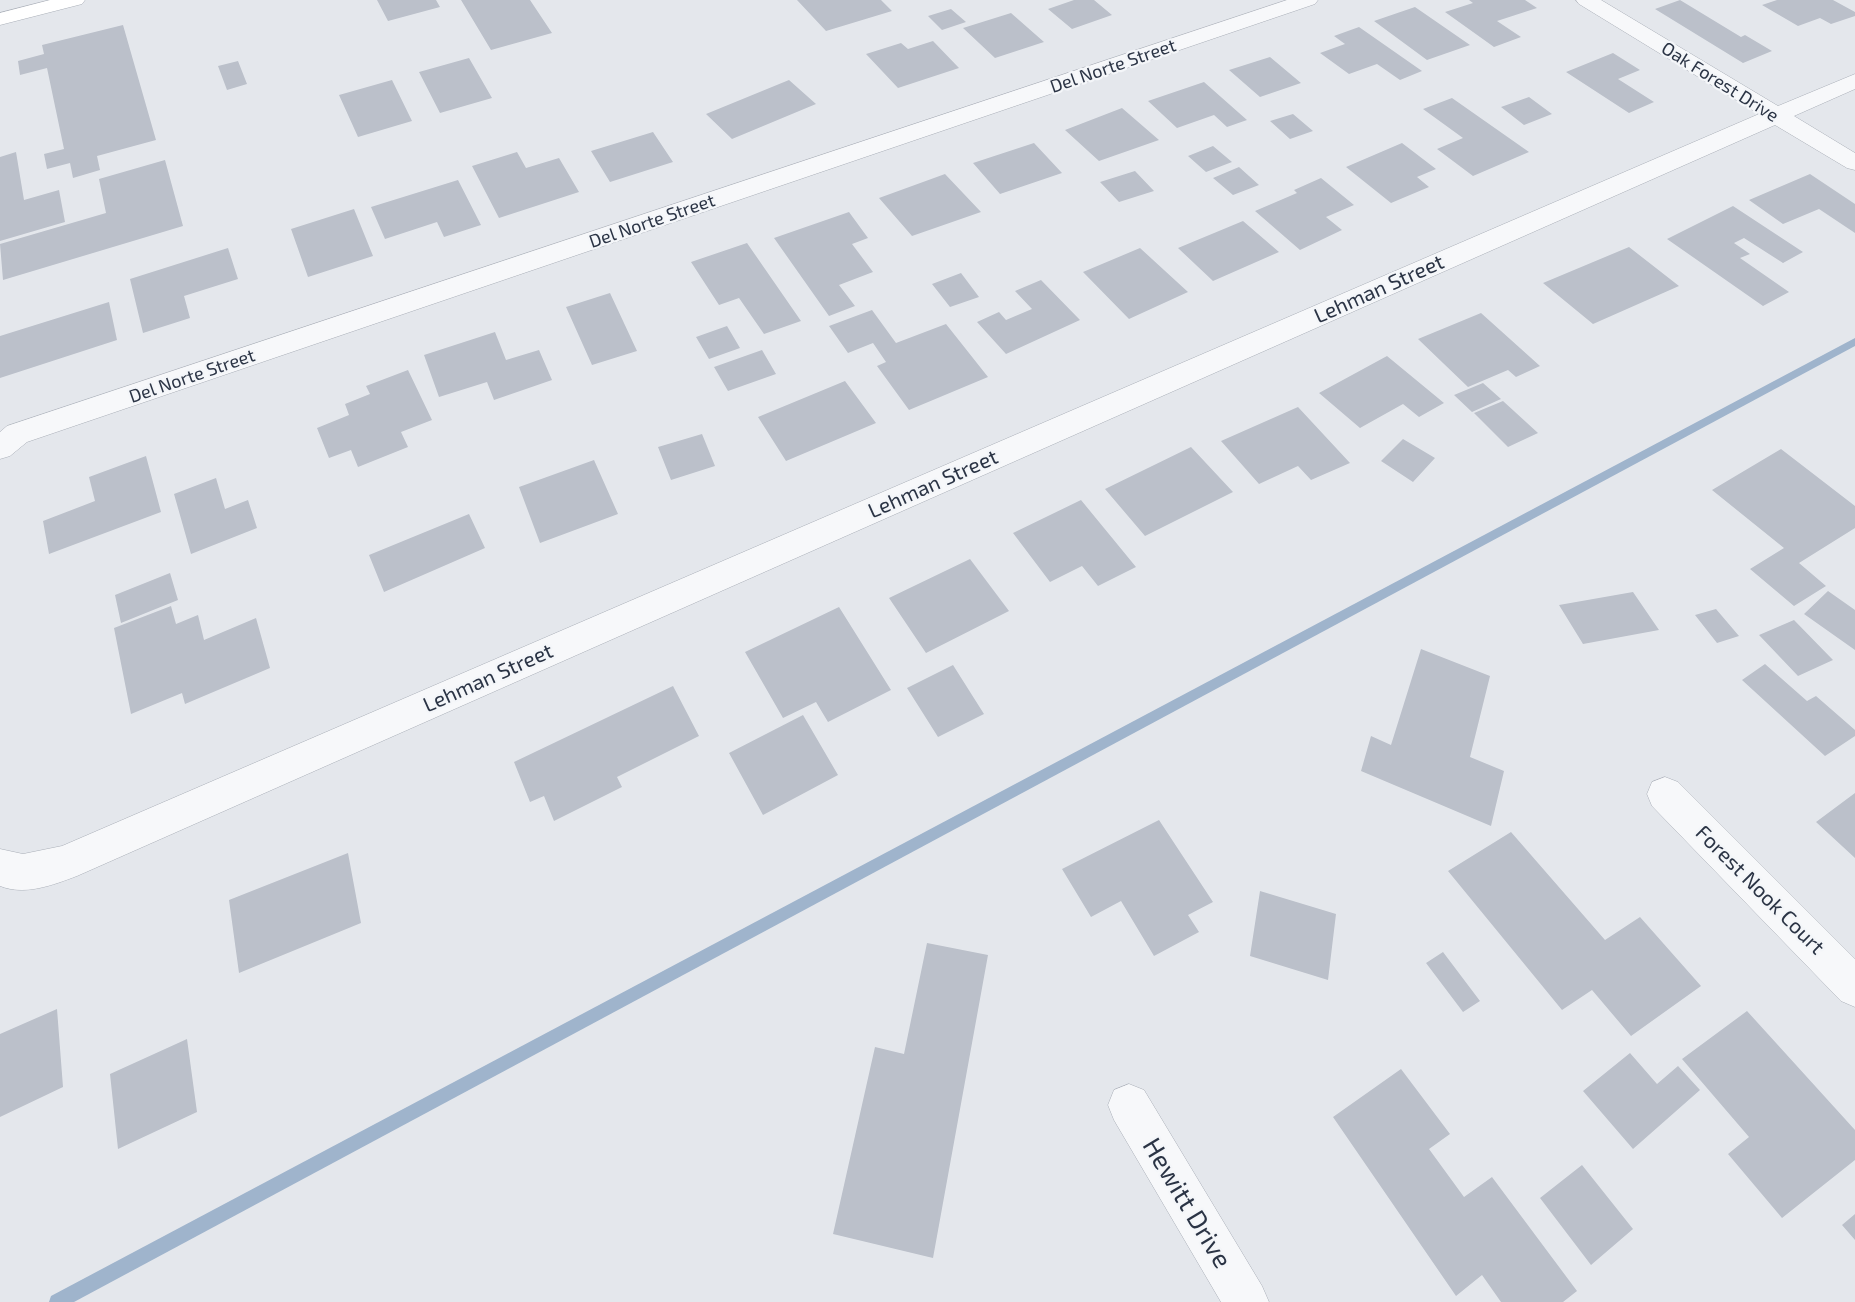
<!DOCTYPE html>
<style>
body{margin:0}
canvas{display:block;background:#e4e7ec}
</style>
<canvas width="1855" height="1302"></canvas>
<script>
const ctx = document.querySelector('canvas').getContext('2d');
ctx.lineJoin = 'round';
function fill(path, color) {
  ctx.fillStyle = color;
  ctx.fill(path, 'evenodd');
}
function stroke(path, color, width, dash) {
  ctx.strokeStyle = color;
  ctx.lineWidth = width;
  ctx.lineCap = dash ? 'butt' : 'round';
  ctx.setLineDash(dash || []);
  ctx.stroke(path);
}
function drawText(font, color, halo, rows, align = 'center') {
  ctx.font = font + ' "Exo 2",sans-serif';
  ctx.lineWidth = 4.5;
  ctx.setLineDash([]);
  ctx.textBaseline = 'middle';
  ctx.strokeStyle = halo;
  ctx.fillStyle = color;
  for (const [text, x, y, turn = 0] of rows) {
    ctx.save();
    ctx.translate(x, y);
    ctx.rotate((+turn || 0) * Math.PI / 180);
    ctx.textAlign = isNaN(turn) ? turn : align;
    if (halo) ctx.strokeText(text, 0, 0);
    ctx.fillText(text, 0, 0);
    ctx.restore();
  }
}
const stream = new Path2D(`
 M1855,338V346L74,1302H49L51,1296Z`);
const building = new Path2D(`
 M377,0H436L440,7L388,21Z
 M461,0H530L552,33L491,50Z
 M797,0H881L892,11L826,31Z
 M1074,0H1094L1112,15L1072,29L1048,9Z
 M1469,0H1525L1537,8L1497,21L1521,37L1494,47L1445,12L1473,3Z
 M1680,0L1741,37L1745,35L1772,51L1743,63L1655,9Z
 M1777,0H1833L1855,12V16L1831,24L1820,18L1798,26L1762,5Z
 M1415,7L1470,45L1427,60L1374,21Z
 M951,9L966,22L942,30L928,16Z
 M1011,13L1044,42L995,58L963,28Z
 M123,25L156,140L97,156L100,170L73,178L70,163L47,169L44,154L64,149L47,68L20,75L18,61L44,54L42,45Z
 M1359,27L1422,71L1400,80L1377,64L1349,74L1320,53L1345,44L1334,36Z
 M933,41L959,68L898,88L866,54L901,43L908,49Z
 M1613,53L1640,70L1618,79L1654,102L1629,113L1566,72Z
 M1270,57L1301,83L1260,97L1229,70Z
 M469,58L492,98L440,113L419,72Z
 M238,61L247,84L227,90L218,66Z
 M392,80L412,121L358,137L339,95Z
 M789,80L816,104L732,139L706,114Z
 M1204,82L1247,120L1227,127L1214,115L1177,128L1148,101Z
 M1529,97L1552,114L1524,125L1501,107Z
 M1452,98L1529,152L1473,176L1437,149L1463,138L1423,109Z
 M1122,108L1159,140L1099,161L1065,130Z
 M1293,114L1313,131L1290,139L1270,121Z
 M653,132L673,162L610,182L591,151Z
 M1034,143L1062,173L1000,194L973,163Z
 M1402,143L1436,169L1417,177L1429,187L1391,203L1346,167Z
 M1213,146L1232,162L1206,172L1188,156Z
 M16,152L24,200L59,190L65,222L0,241V157Z
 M517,152L526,168L559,158L579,192L499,218L472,166Z
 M165,160L183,226L3,280L0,244L106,213L99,179Z
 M1239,167L1259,185L1233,195L1213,178Z
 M1135,171L1154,191L1119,202L1100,182Z
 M945,174L981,212L912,236L879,198Z
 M1810,174L1855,204V233L1819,209L1783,224L1749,200Z
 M1321,178L1354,205L1326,217L1342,230L1300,250L1255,211L1297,193L1294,190Z
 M458,180L481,225L444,237L437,222L385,239L371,207Z
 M1733,206L1803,252L1783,263L1744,238L1734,243L1750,254L1740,258L1789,292L1763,306L1667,239Z
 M354,209L373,256L308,277L291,229Z
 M849,212L868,238L852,244L873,272L839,285L855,306L829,316L774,238Z
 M1243,221L1279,252L1213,281L1178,248Z
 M747,243L801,321L764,334L739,298L719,305L691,262Z
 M1629,247L1679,286L1593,324L1543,283Z
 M228,248L238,279L184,296L190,318L143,333L130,279Z
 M1140,248L1188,292L1129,319L1083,272Z
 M961,273L979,297L950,307L932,284Z
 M1041,280L1080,320L1006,354L977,322L999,312L1006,320L1032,309L1015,291Z
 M610,293L637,351L592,365L566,307Z
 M109,302L117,340L0,378V336Z
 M872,310L896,343L946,324L988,377L909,410L877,366L886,362L873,343L848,353L829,326Z
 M1481,313L1540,366L1516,377L1508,370L1468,387L1418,339Z
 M727,326L740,348L709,359L696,337Z
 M495,332L506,360L539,350L552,380L494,400L487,382L439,397L424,355Z
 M762,350L776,374L728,391L714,367Z
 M1387,356L1444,403L1419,417L1403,404L1360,428L1319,393Z
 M408,370L432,420L401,432L408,447L358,467L351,450L329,458L317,428L349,415L345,404L370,394L366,386Z
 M845,381L876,423L786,461L758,417Z
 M1483,383L1501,399L1472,412L1454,395Z
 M1503,401L1538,433L1508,447L1474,413Z
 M1298,407L1350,463L1311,480L1298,466L1259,484L1221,441Z
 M702,434L715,466L671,480L658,447Z
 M1403,439L1435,458L1413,482L1381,461Z
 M1191,447L1233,492L1145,536L1105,489Z
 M1781,449L1855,506V528L1799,563L1826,586L1794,606L1750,569L1784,548L1712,490Z
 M146,456L161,512L49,554L43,521L95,501L89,477Z
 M594,460L618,514L540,543L519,487Z
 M216,478L225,509L248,500L257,528L191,554L174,494Z
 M1081,500L1136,567L1098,586L1082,566L1050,582L1013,533Z
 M469,514L485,548L384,592L369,555Z
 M970,559L1009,611L926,653L889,598Z
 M170,573L178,600L121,623L115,595Z
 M1828,591L1855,610V650L1804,614Z
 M1633,592L1659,630L1583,644L1559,605Z
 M171,606L176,624L198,615L204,640L256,618L270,668L185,704L182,693L131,714L114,628Z
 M839,607L891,690L828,722L816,702L783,718L745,652Z
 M1716,609L1739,636L1717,643L1695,615Z
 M1794,620L1833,660L1798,676L1759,635Z
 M1421,649L1490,676L1470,757L1504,771L1491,826L1361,771L1371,736L1391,745Z
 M1765,664L1807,701L1816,696L1855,730V736L1825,756L1742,680Z
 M953,665L984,714L938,737L907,688Z
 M673,686L699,736L617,777L622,787L554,821L544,796L530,802L514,762Z
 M803,715L838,775L763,815L729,753Z
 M1855,793V858L1816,822Z
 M1159,820L1213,902L1188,915L1199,932L1154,956L1121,901L1091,917L1062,869Z
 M1511,832L1605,940L1640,917L1701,986L1631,1036L1592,990L1562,1010L1448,871Z
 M348,853L361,923L239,973L229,900Z
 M1260,891L1336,914L1328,980L1250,956Z
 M927,943L988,955L933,1258L833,1234L875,1047L904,1054Z
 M1443,952L1480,1001L1463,1012L1426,963Z
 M57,1009L63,1087L0,1117V1034Z
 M1747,1011L1855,1130V1160L1782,1218L1728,1154L1749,1137L1682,1059Z
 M187,1039L197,1112L118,1149L110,1074Z
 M1630,1053L1657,1084L1678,1066L1700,1090L1633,1149L1583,1091Z
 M1401,1069L1450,1134L1429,1149L1464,1197L1492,1177L1577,1291L1563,1302H1501L1482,1275L1456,1296L1333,1117Z
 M1582,1165L1633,1229L1591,1265L1540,1198Z
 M1855,1214V1240L1842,1225Z`);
const minor = new Path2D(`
 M1287,0H1318L1315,4L27,442L10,456L0,459V432L7,426Z
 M1576,0H1601L1778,106L1855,74V89L1794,116L1855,153V170L1847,168L1775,125L77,876C53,885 25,896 0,886V849L23,854L62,846L1759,114L1579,4Z
 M1665,777L1678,782L1855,959V1007L1841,1001L1652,806L1647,794L1652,782Z
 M1129,1084L1144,1090L1262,1286L1269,1302H1221L1114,1120L1108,1105L1114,1090Z`);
const secondary = new Path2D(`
 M50,0H85L82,4L0,25V13Z`);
const farStreetnames = [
 ["Del Norte Street",1113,66,-19],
 ["Oak Forest Drive",1720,82,32],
 ["Del Norte Street",652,221,-19],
 ["Del Norte Street",192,376,-19]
];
const streetNames = [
 ["Lehman Street",1379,289,-24],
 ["Lehman Street",933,484,-24],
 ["Lehman Street",488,678,-24],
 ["Forest Nook Court",1760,890,45]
];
const nearStreetnames = [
 ["Hewitt Drive",1187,1203,59]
];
fill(stream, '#9fb4cc');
fill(building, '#bbc0ca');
stroke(minor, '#a9aeb7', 1);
stroke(secondary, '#a9aeb7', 1);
fill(minor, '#f7f8fa');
fill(secondary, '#fff');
drawText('18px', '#2b3445', '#f4f6f9', farStreetnames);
drawText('21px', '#2b3445', '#f4f6f9', streetNames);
drawText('26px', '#2b3445', '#f4f6f9', nearStreetnames);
</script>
